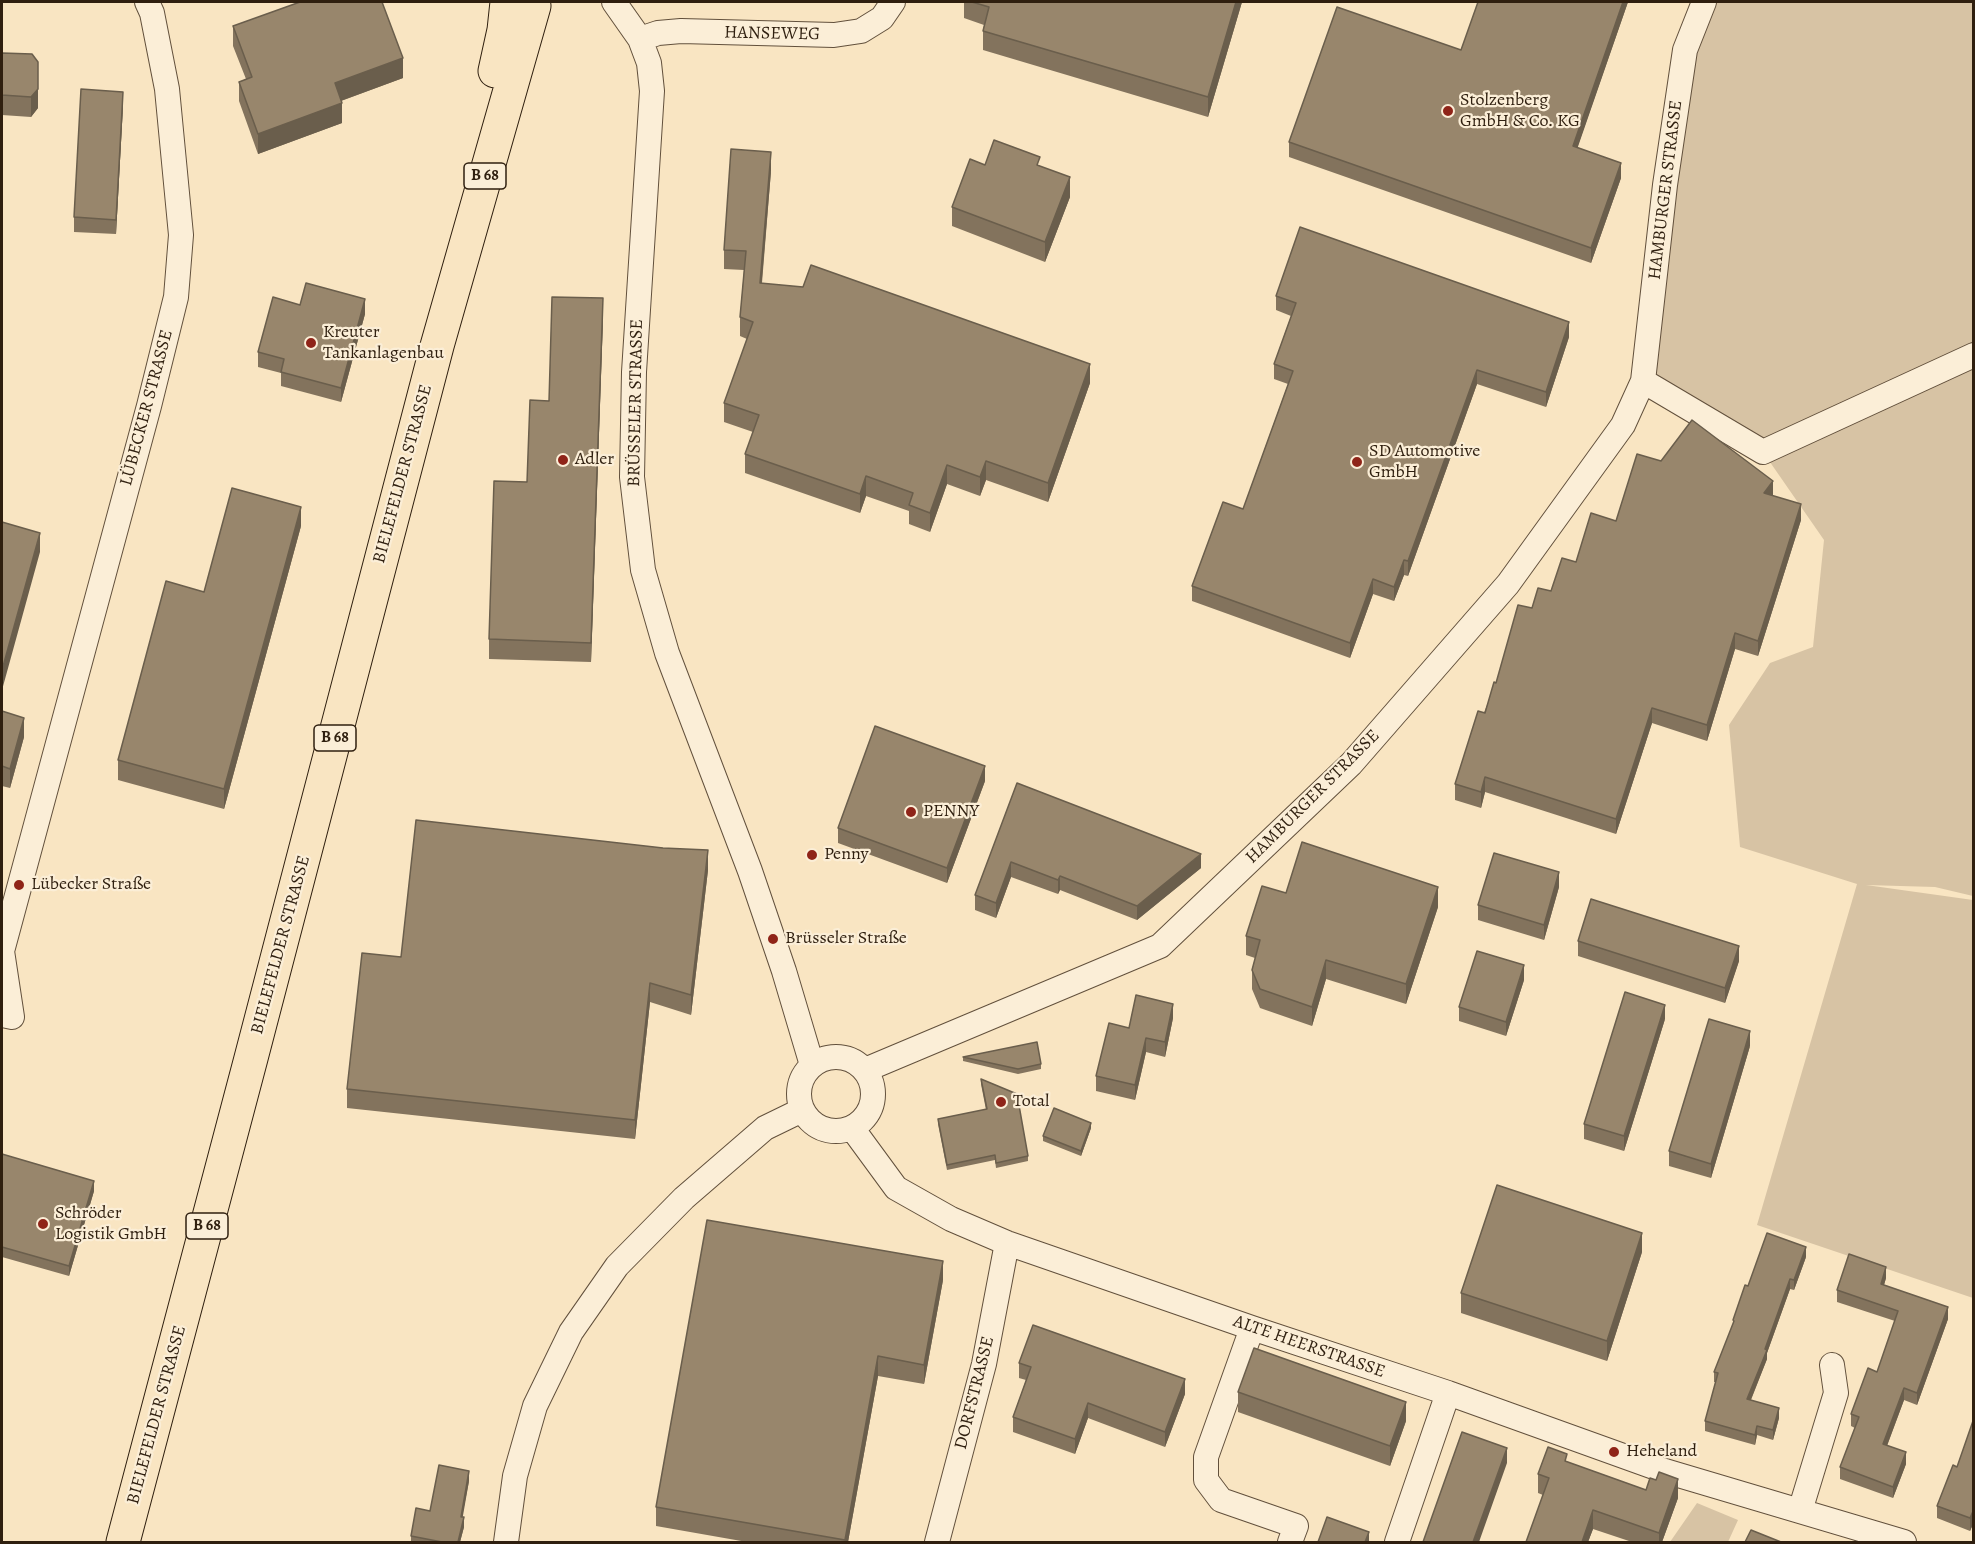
<!DOCTYPE html>
<meta charset="utf-8">
<style>
body{margin:0}
#map{position:relative;width:1975px;height:1544px;overflow:hidden;background:#f9e5c2;font-family:Alegreya,serif}
canvas{display:block}
.frame{position:absolute;inset:0;border:3px solid #2f1f0f;pointer-events:none}
</style>
<div id="map">
<canvas width="1975" height="1544"></canvas>
<div class="frame"></div>
</div>
<script>
const ctx = document.querySelector('canvas').getContext('2d');
ctx.lineJoin = 'round';
function fill(path, color) {
  ctx.fillStyle = color;
  ctx.fill(path, 'evenodd');
}
function stroke(path, color, width, dash) {
  ctx.strokeStyle = color;
  ctx.lineWidth = width;
  ctx.lineCap = dash ? 'butt' : 'round';
  ctx.setLineDash(dash || []);
  ctx.stroke(path);
}
function drawText(font, color, halo, rows, align = 'center') {
  ctx.font = font + ' Alegreya,serif';
  ctx.lineWidth = 4.5;
  ctx.setLineDash([]);
  ctx.textBaseline = 'middle';
  ctx.strokeStyle = halo;
  ctx.fillStyle = color;
  for (const [text, x, y, turn = 0] of rows) {
    ctx.save();
    ctx.translate(x, y);
    ctx.rotate((+turn || 0) * Math.PI / 180);
    ctx.textAlign = isNaN(turn) ? turn : align;
    if (halo) ctx.strokeText(text, 0, 0);
    ctx.fillText(text, 0, 0);
    ctx.restore();
  }
}
const green = new Path2D(`
 M1704,2H1973V896L1935,887L1866,885L1973,900V1298L1757,1225L1857,884L1740,847L1729,725L1770,663L1813,647L1824,540L1763,452L1643,381Z
 M1697,1503L1738,1520L1728,1542H1670Z`);
const street = new Path2D(`
 M614,2L640,39L649,63L652,91L634,372L632,477L643,570L667,653L750,871L784,971L812,1065
 M640,39L658,33L681,31L834,35L861,31L882,18L893,2
 M1643,381L1763,452L1974,355
 M2,1015L12,1017L2,951L149,406L176,297L181,235L167,89L152,13L147,2
 M799 1094a37 37 0 1 1 74 0a37 37 0 1 1-74 0Z
 M865,1070L1160,946L1351,764L1508,584L1623,425L1643,381L1665,185L1685,50L1704,2
 M852,1128L896,1188L951,1219L1007,1243L1252,1328L1448,1393L1665,1471L1904,1542
 M1252,1328L1206,1457V1480L1221,1500L1296,1526L1290,1542
 M1800,1511L1836,1393L1832,1365
 M506,1542L515,1476L535,1406L571,1332L617,1266L684,1198L765,1128L802,1110
 M937,1542L984,1364L1007,1243
 M1397,1542L1448,1393`);
const primary = new Path2D(`
 M495,71L504,30L507,2
 M123,1542L250,1062L437,346L534,6`);
const wall = new Path2D(`
 M964,2H1242L1208,117L983,50V31L984,25L964,18Z
 M1628,2L1577,148L1621,178L1591,263L1289,157V142L1461,50Z
 M233,26L403,78L341,101L342,123L258,154L239,101V82L246,79L233,46Z
 M2,53L38,108L31,117L2,115Z
 M123,106L116,234L74,232V217Z
 M985,165L1040,166L1070,197L1045,262L952,226V207Z
 M771,171L762,283L1090,383L1048,502L986,480L980,496L947,484L930,532L909,524V511L866,496L860,513L745,473V454L753,432L724,422V403L747,339L740,336V317L744,270L724,269V250Z
 M1276,296L1569,337L1546,407L1477,384L1408,576L1404,575L1394,601L1373,594L1350,658L1192,601V586L1243,509L1288,384L1274,379V364L1291,316L1276,310Z
 M300,305L365,314L341,402L281,386V373L258,367V352Z
 M603,318L591,662L489,659V639L527,482L549,401Z
 M1773,496L1801,520L1758,656L1735,649L1707,741L1652,723L1616,834L1485,792L1481,808L1455,800V784L1496,683L1532,608L1551,591L1576,562L1616,521Z
 M301,526L224,809L118,780V760L204,592Z
 M2,711L24,737L10,788L2,786Z
 M985,781L947,883L838,843V828Z
 M1017,783L1201,868L1137,920L1060,890L1058,894L1011,877L996,918L975,910V895Z
 M708,870L691,1015L650,1002L635,1139L347,1108V1089L401,957Z
 M1559,887L1544,940L1478,920V905Z
 M1286,893L1438,907L1406,1004L1326,979L1312,1026L1260,1008L1252,989V970L1255,958L1246,955V936Z
 M1578,941L1739,961L1725,1003L1578,956Z
 M1524,980L1506,1036L1459,1021V1007Z
 M1173,1018L1165,1057L1146,1052L1135,1100L1096,1091V1076L1129,1028Z
 M1665,1019L1624,1151L1584,1139V1124Z
 M1750,1046L1711,1178L1669,1166V1151Z
 M963,1057L1041,1064V1069L1018,1074L963,1061Z
 M981,1079L1028,1156V1161L996,1168L995,1160L947,1170L938,1124V1119L986,1110L981,1084Z
 M1091,1128L1081,1156L1043,1141V1136Z
 M2,1154L94,1191L69,1276L2,1257Z
 M1642,1252L1607,1361L1461,1313V1293Z
 M1806,1257L1794,1290L1790,1289L1767,1353V1359L1751,1400L1779,1418L1773,1440L1757,1435L1755,1445L1705,1431V1421L1716,1382H1714V1372L1733,1326V1320L1748,1286Z
 M1886,1278L1884,1285L1948,1319L1917,1405L1904,1400L1887,1446L1906,1464L1893,1498L1840,1479V1467L1855,1428L1851,1426V1414L1877,1372L1895,1321L1837,1302V1290Z
 M943,1280L924,1384L878,1376L848,1542H747L656,1526V1507Z
 M1019,1363L1185,1394L1165,1447L1088,1418L1075,1454L1013,1432V1417L1026,1380L1019,1378Z
 M1238,1392L1406,1421L1390,1466L1238,1412Z
 M1974,1418V1522L1970,1531L1937,1518V1506L1957,1467Z
 M1567,1462L1646,1490L1678,1498L1662,1542H1632L1593,1529L1588,1542H1526L1543,1495L1538,1493V1474Z
 M469,1481L462,1517L464,1527L460,1542H411V1536L430,1511Z`);
const shadedWall = new Path2D(`
 M1236,2H1242L1208,117V97Z
 M1623,2H1628L1573,161V146Z
 M403,58V78L335,103V83Z
 M38,81V108L31,117V97Z
 M123,92V106L116,234V220Z
 M342,103V123L258,154V134Z
 M771,152V171L760,302V283Z
 M1621,163V178L1591,263V248Z
 M1070,177V197L1045,262V242Z
 M603,298V318L591,662V643Z
 M365,299V314L341,402V388Z
 M1569,322V337L1546,407V392Z
 M1090,364V383L1048,502V483Z
 M1477,370V384L1408,576V561Z
 M986,461V480L980,496V477Z
 M947,465V484L930,532V513Z
 M866,476V496L860,513V494Z
 M1773,481V497L1764,493Z
 M1801,504V520L1758,656V641Z
 M301,507V526L224,809V789Z
 M40,533V552L2,690V670Z
 M1404,560V575L1394,601V587Z
 M1373,579V594L1350,658V643Z
 M1735,633V649L1707,741V725Z
 M1652,708V723L1616,834V819Z
 M24,718V737L10,788V769Z
 M985,766V781L947,883V868Z
 M1485,777V792L1481,808V792Z
 M708,850V870L691,1015V995Z
 M1201,854V868L1137,920V906Z
 M1011,862V877L996,918V903Z
 M1559,872V887L1544,940V925Z
 M1060,876V890L1058,894V880Z
 M1438,887V907L1406,1004V984Z
 M1739,946V961L1725,1003V988Z
 M1326,960V979L1312,1026V1007Z
 M1524,965V980L1506,1036V1022Z
 M650,983V1002L635,1139V1120Z
 M1173,1004V1018L1165,1057V1042Z
 M1665,1005V1019L1624,1151V1136Z
 M1750,1031V1046L1711,1178V1164Z
 M1146,1038V1052L1135,1100V1085Z
 M1091,1123V1128L1081,1156V1151Z
 M94,1181V1191L69,1276V1266Z
 M1642,1233V1252L1607,1361V1341Z
 M1806,1247V1257L1794,1290V1280Z
 M943,1261V1280L924,1384V1365Z
 M1886,1267V1278L1881,1295V1284Z
 M1790,1279V1289L1767,1353V1359L1747,1409V1399Z
 M1948,1307V1319L1917,1405V1393Z
 M878,1356V1376L848,1542H845Z
 M1185,1379V1394L1165,1447V1432Z
 M1904,1388V1400L1883,1456V1444Z
 M1406,1402V1421L1390,1466V1446Z
 M1088,1403V1418L1075,1454V1439Z
 M1779,1408V1418L1773,1440V1430Z
 M1757,1426V1435L1755,1445V1435Z
 M1507,1448V1463L1479,1542H1473Z
 M1906,1452V1464L1893,1498V1487Z
 M469,1471V1481L461,1527V1517Z
 M1678,1479V1498L1662,1542H1659V1533Z
 M1974,1509V1522L1970,1531V1518Z
 M1593,1510V1529L1588,1542H1582Z
 M464,1517V1527L460,1542H458Z
 M1369,1532V1542H1365Z`);
const building = new Path2D(`
 M300,2H382L403,58L335,83L342,103L258,134L239,82L252,77L233,26Z
 M972,2H1236L1208,97L983,31L989,7Z
 M1478,2H1623L1573,146L1621,163L1591,248L1289,142L1337,7L1461,50Z
 M2,53L32,54L38,62V89L31,97L2,95Z
 M81,89L123,92L116,220L74,217Z
 M994,140L1040,157L1037,165L1070,177L1045,242L952,207L970,159L985,165Z
 M731,149L771,152L760,283L803,287L811,265L1090,364L1048,483L986,461L980,477L947,465L930,513L909,505L913,493L866,476L860,494L745,454L759,415L724,403L753,322L740,317L746,251L724,250Z
 M1300,227L1569,322L1546,392L1477,370L1408,561L1404,560L1394,587L1373,579L1350,643L1192,586L1223,502L1243,509L1293,371L1274,364L1296,303L1276,296Z
 M306,283L365,299L341,388L281,372L284,359L258,352L273,297L300,305Z
 M552,297L603,298L591,643L489,639L494,481L527,482L530,400L549,401Z
 M1692,420L1773,481L1764,493L1801,504L1758,641L1735,633L1707,725L1652,708L1616,819L1485,777L1481,792L1455,784L1478,711L1485,713L1494,682L1496,683L1518,605L1532,608L1538,588L1551,591L1562,558L1576,562L1591,513L1616,521L1637,454L1661,461Z
 M232,488L301,507L224,789L118,760L166,581L204,592Z
 M2,522L40,533L2,670Z
 M2,711L24,718L10,769L2,766Z
 M875,726L985,766L947,868L838,828Z
 M1017,783L1201,854L1137,906L1060,876L1058,880L1011,862L996,903L975,895Z
 M416,820L663,848L708,850L691,995L650,983L635,1120L347,1089L362,953L401,957Z
 M1302,842L1438,887L1406,984L1326,960L1312,1007L1260,989L1252,970L1260,940L1246,936L1262,886L1286,893Z
 M1494,853L1559,872L1544,925L1478,905Z
 M1591,899L1739,946L1725,988L1578,941Z
 M1477,951L1524,965L1506,1022L1459,1007Z
 M1625,992L1665,1005L1624,1136L1584,1124Z
 M1136,995L1173,1004L1165,1042L1146,1038L1135,1085L1096,1076L1109,1023L1129,1028Z
 M1709,1019L1750,1031L1711,1164L1669,1151Z
 M1037,1042L1041,1064L1018,1069L963,1057Z
 M981,1079L1017,1094L1028,1156L996,1163L995,1155L947,1165L938,1119L987,1109Z
 M1054,1108L1091,1123L1081,1151L1043,1136Z
 M2,1154L94,1181L69,1266L2,1247Z
 M1497,1185L1642,1233L1607,1341L1461,1293Z
 M707,1220L943,1261L924,1365L878,1356L845,1540L656,1507Z
 M1767,1233L1806,1247L1794,1280L1790,1279L1765,1349L1767,1350L1747,1399L1779,1408L1773,1430L1757,1426L1755,1435L1705,1421L1718,1373L1714,1372L1734,1321L1733,1320L1745,1285L1748,1286Z
 M1849,1254L1886,1267L1881,1284L1948,1307L1917,1393L1904,1388L1883,1444L1906,1452L1893,1487L1840,1467L1859,1417L1851,1414L1868,1368L1877,1372L1898,1311L1837,1290Z
 M1033,1325L1185,1379L1165,1432L1088,1403L1075,1439L1013,1417L1031,1367L1019,1363Z
 M1254,1348L1406,1402L1390,1446L1238,1392Z
 M1974,1418V1509L1970,1518L1937,1506L1953,1465L1957,1467Z
 M1462,1432L1507,1448L1473,1542H1423Z
 M1548,1447L1567,1454L1565,1461L1646,1490L1650,1478L1656,1480L1659,1472L1678,1479L1659,1533L1593,1510L1582,1542H1526L1549,1478L1538,1474Z
 M439,1465L469,1471L461,1517H464L458,1542H442L411,1536L416,1508L430,1511Z
 M1327,1517L1369,1532L1365,1542H1318Z
 M1751,1530L1781,1542H1745Z`);
const markers = [
 [1448,111,6,"#8f2418"],
 [311,343,6,"#8f2418"],
 [563,460,6,"#8f2418"],
 [1357,462,6,"#8f2418"],
 [911,812,6,"#8f2418"],
 [812,855,6,"#8f2418"],
 [19,885,6,"#8f2418"],
 [773,939,6,"#8f2418"],
 [1001,1102,6,"#8f2418"],
 [43,1224,6,"#8f2418"],
 [1614,1452,6,"#8f2418"]
];
const shields = [
 [485,176,42],
 [335,738,42],
 [207,1226,42]
];
const shieldNames = [
 ["B 68",485,176],
 ["B 68",335,738],
 ["B 68",207,1226]
];
const streetNames = [
 ["HANSEWEG",772,34,1],
 ["HAMBURGER STRASSE",1666,190,-83],
 ["BRÜSSELER STRASSE",636,403,-89],
 ["LÜBECKER STRASSE",147,408,-75],
 ["BIELEFELDER STRASSE",403,474,-75],
 ["HAMBURGER STRASSE",1313,797,-45],
 ["BIELEFELDER STRASSE",281,945,-75],
 ["ALTE HEERSTRASSE",1309,1347,19],
 ["DORFSTRASSE",975,1393,-76],
 ["BIELEFELDER STRASSE",157,1415,-75]
];
const poiNames = [
 ["Stolzenberg",1460,101],
 ["GmbH & Co. KG",1460,122],
 ["Kreuter",323,333],
 ["Tankanlagenbau",323,354],
 ["SD Automotive",1369,452],
 ["GmbH",1369,473],
 ["Adler",575,460],
 ["PENNY",923,812],
 ["Penny",824,855],
 ["Lübecker Straße",31,885],
 ["Brüsseler Straße",785,939],
 ["Total",1013,1102],
 ["Schröder",55,1214],
 ["Logistik GmbH",55,1235],
 ["Heheland",1626,1452]
];
fill(green, '#d7c3a4');
stroke(street, '#62503c', 26);
stroke(primary, '#2f1f0f', 35);
stroke(street, '#fbeed7', 24);
stroke(primary, '#f9e5c2', 33);
fill(wall, '#83735d');
fill(shadedWall, '#6a5e4c');
fill(building, '#98866c');
stroke(building, '#6a5e4c', 1.5);
for (const [x, y, r, color] of markers) {
  const dot = new Path2D();
  dot.arc(x, y, r, 0, 2 * Math.PI);
  ctx.fillStyle = color;
  ctx.fill(dot);
  stroke(dot, '#fbeed7', 2);
}
for (const [x, y, w] of shields) {
  const box = new Path2D();
  box.roundRect(x - w / 2, y - 13, w, 26, 4.5);
  ctx.fillStyle = '#fbeed7';
  ctx.fill(box);
  stroke(box, '#2f1f0f', 1.5);
}
drawText('bold 16px', '#2f1f0f', null, shieldNames);
drawText('18px', '#2f1f0f', '#fbeed7', streetNames);
drawText('18px', '#2f1f0f', '#fbeed7', poiNames, 'left');
</script>
